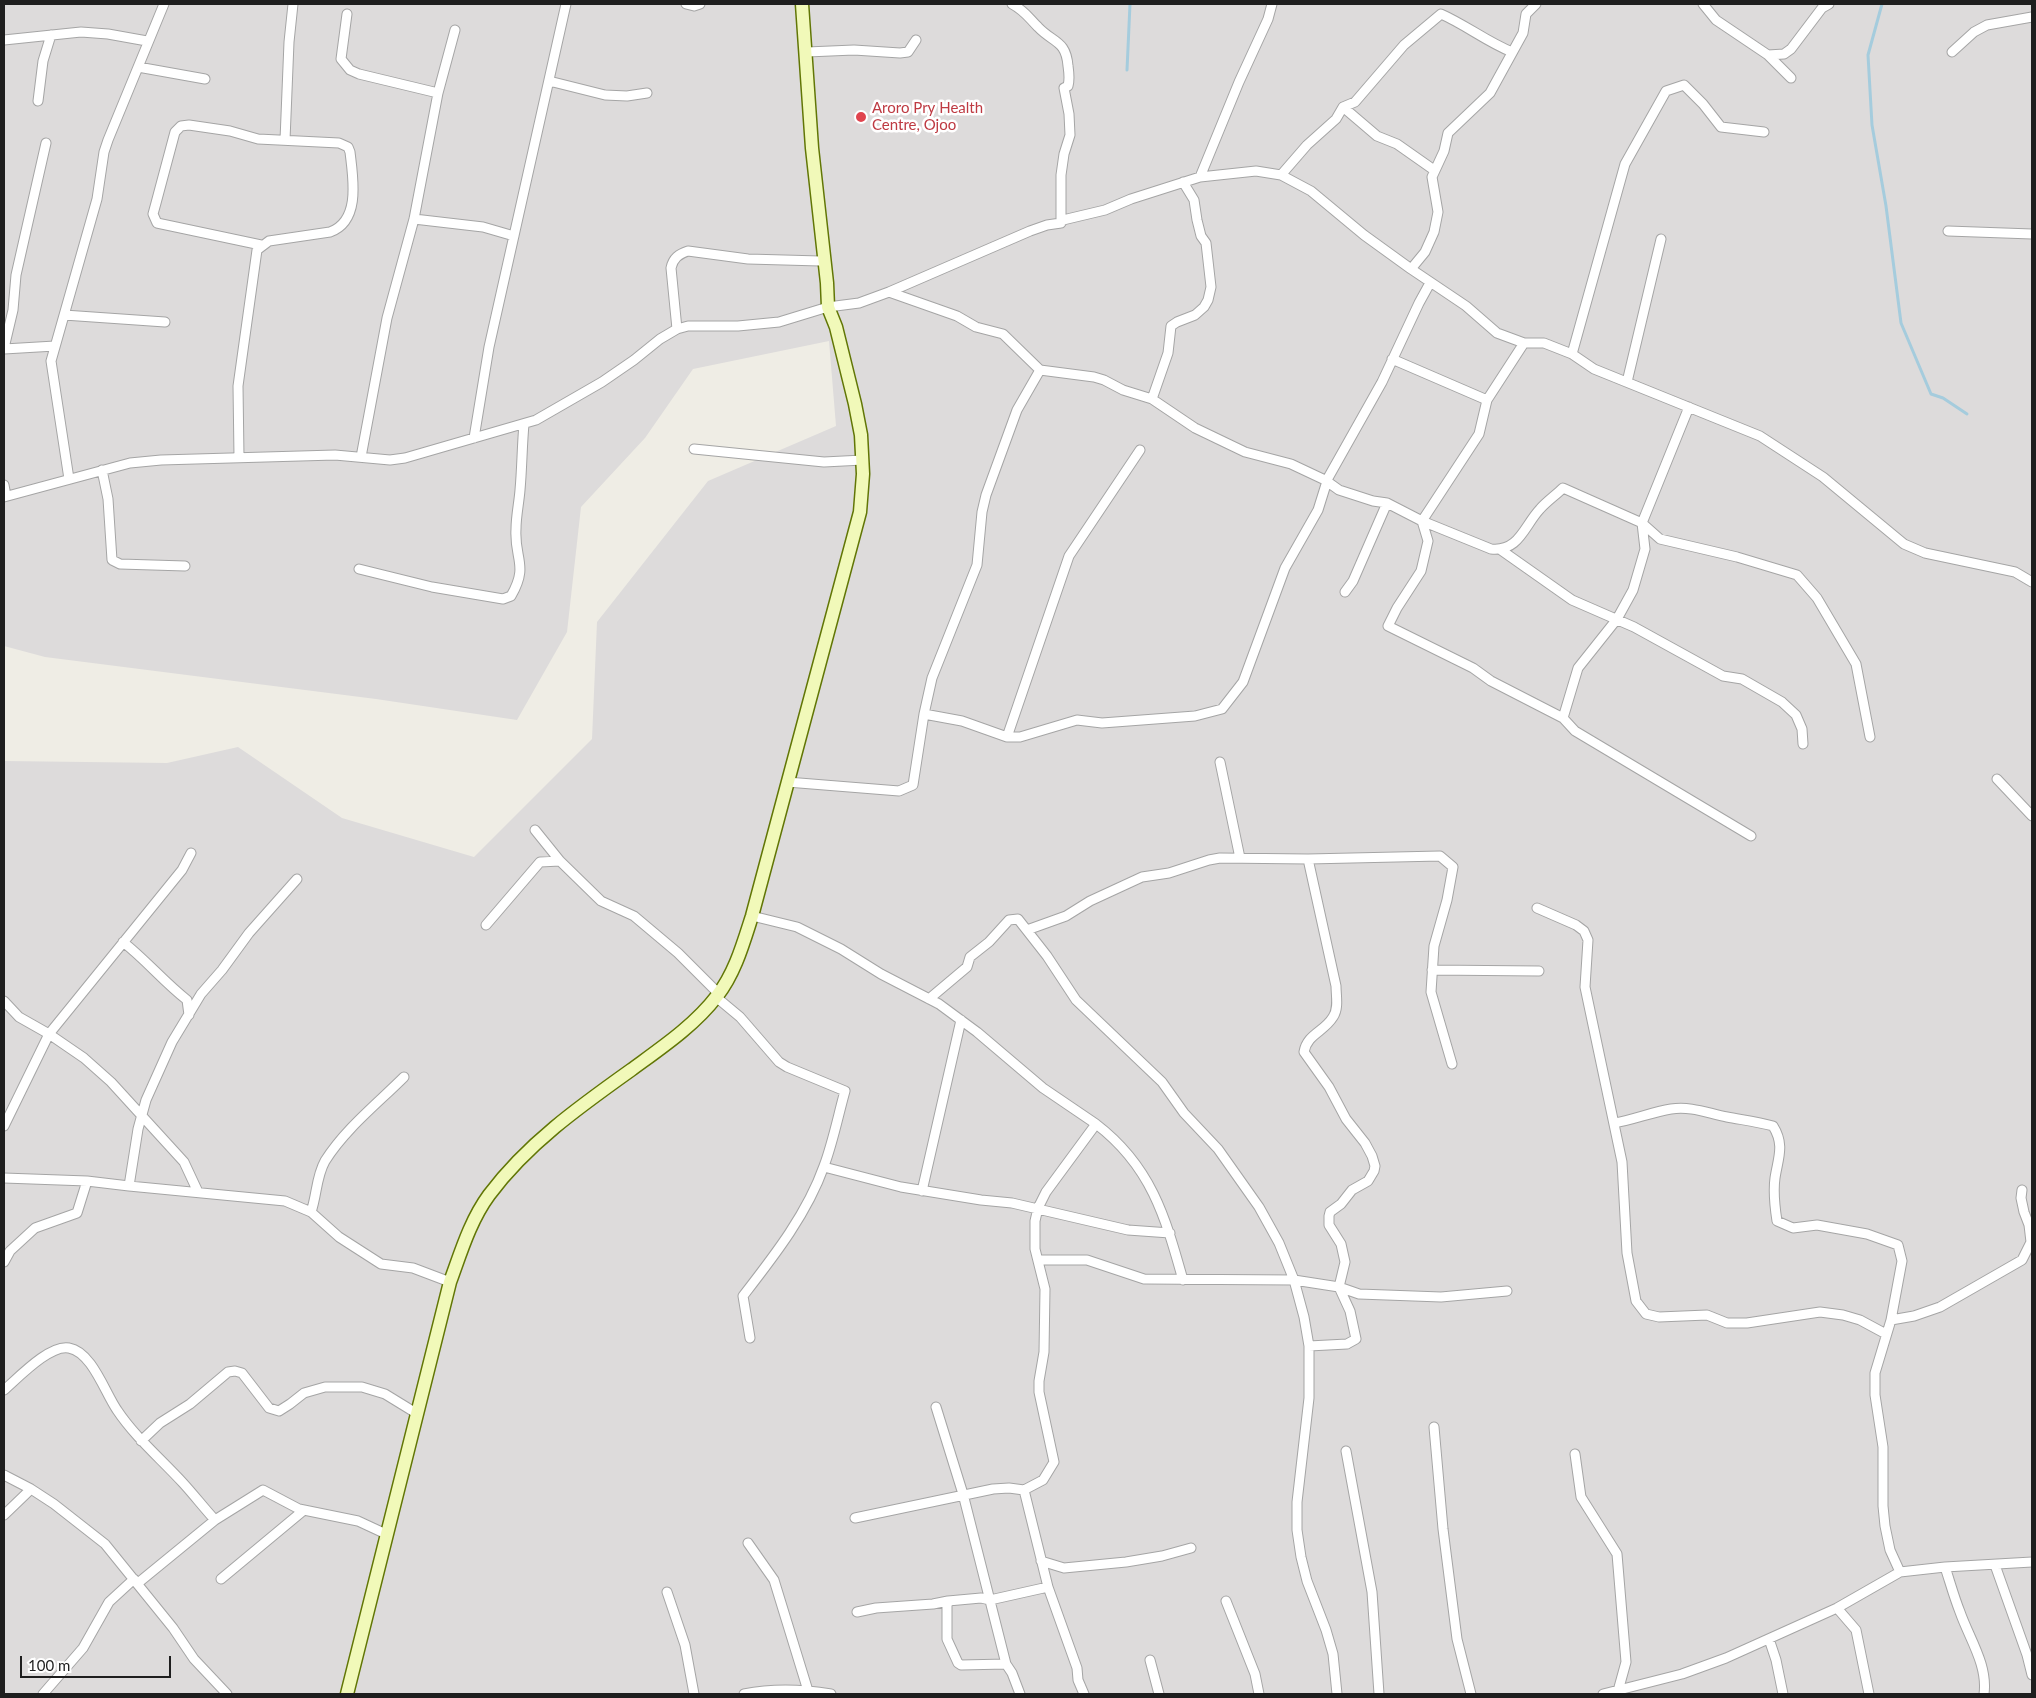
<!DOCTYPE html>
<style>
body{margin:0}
#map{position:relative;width:2036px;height:1698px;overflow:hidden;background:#efede5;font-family:Lato,sans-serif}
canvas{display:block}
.frame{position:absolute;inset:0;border:5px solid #1e1e1e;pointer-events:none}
.scale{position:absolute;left:20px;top:1656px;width:151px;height:22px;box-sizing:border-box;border:2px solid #1e1e1e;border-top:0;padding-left:6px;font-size:15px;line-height:18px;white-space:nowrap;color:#1e1e1e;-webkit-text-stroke:4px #fff;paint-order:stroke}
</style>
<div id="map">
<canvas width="2036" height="1698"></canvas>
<div class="frame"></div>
<div class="scale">100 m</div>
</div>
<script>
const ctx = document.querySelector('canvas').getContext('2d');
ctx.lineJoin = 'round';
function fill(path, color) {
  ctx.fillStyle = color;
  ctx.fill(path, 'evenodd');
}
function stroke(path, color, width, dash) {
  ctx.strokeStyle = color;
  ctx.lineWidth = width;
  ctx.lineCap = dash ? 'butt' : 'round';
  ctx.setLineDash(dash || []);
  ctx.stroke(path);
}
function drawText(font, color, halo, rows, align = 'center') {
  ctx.font = font + ' Lato,sans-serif';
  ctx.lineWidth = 5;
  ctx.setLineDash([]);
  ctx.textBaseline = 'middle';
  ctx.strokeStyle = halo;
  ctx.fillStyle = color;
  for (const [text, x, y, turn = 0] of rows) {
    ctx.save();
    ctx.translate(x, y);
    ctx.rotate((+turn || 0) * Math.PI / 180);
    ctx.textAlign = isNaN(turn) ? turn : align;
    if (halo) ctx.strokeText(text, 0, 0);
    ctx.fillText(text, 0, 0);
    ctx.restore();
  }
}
const residential = new Path2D(`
 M4,4H2032V1694H4V761L167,763L238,747L342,818L474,857L592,739L597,622L708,481L836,426L829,341L693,369L645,438L581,507L567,632L517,720L376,699L45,657L4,646Z`);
const stream = new Path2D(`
 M1882,4L1868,55L1872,125L1886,206L1901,323L1931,394L1943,398L1967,414
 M1127,70L1130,4`);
const street = new Path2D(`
 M686,4L694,6L700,4
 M1012,4C1025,11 1028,17 1038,27C1053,43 1066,40 1068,66C1069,73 1070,79 1068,86L1064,88L1069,114L1070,135L1064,154L1061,175V223
 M1703,4L1716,20L1768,55L1791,78
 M347,14L341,59L350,70L359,74L438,93
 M4,40L81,32L108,34L147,41
 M807,52L854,50L900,53L908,52L916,40
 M1952,52L1974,32L1987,25L2032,17
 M1768,55L1784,54L1791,49L1822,8L1829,4
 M138,67L205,79
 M549,81L605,95L627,96L647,93
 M38,101L43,61L51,35
 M1343,107L1377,136L1397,144L1434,170
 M285,140L289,42L293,4
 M1281,175L1307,145L1336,119L1343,107L1355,102L1404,45L1441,14C1466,25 1487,42 1512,52
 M1200,177L1239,82L1268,19L1272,4
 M414,219L483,227L514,236
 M1948,231L2032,234
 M1411,269L1425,252L1434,232L1438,212L1432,177L1444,151L1448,133L1490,93L1523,33L1526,14L1536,4
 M889,292L957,316L976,327L1003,334L1040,370L1094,377L1104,380L1123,390L1152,399L1195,428L1245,452L1291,464L1325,480L1339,490L1373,501L1387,503L1422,521L1491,549C1519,552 1524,526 1540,509C1547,501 1556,495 1563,488L1642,523L1660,539L1737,557L1797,575L1817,598L1856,664L1870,737
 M64,315L165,322
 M677,329L671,268C673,258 679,254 688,251L748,259L820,261L824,256
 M1524,343L1487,400L1479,434L1422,521L1428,541L1421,571L1397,608L1388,626L1473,668L1491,681L1563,718
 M4,348L13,310L16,275L46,143
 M4,349L55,346
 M1572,354L1625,164L1666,91L1684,85L1703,104L1721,127L1764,132
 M1392,359L1487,400
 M1627,382L1661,239
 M1152,399L1168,353L1171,326L1177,322L1195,315L1204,307L1208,300L1211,287L1206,243L1201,236L1197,220L1194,200L1183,182
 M1689,407L1642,523L1645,549L1633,590L1617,619L1578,668L1563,718L1575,731L1751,836
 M474,438L489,347L566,4
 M694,449L824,462L863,460
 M239,457L238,386L257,250L269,241L330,232C361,221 353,178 350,152L348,147L339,143L258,139L230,131L189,125L181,126L175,132L156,203L153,214L157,223L261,245
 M361,457L387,318L414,219L438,93L455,30
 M102,470L108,499L112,560L120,564L185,566
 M69,479L51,361L97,199L104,152L108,140L164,4
 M4,485L6,496
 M4,497L130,463L161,460L335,455L390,460L405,458L536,420L602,382L634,360L660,339L677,329L688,326H738L779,322L828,307L859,303L889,292L1030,231L1047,225L1061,223L1063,220L1105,210L1131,199L1200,177L1256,171L1281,175L1311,191L1364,235L1411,269L1466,306L1497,333L1524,343H1544L1572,354L1594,369L1760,436L1823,477L1904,544L1925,553L2015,572L2032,582
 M1501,550L1572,600L1634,627L1723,676L1742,679L1782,702L1796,715L1802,729L1803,744
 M359,569L432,587L503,599L511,596C529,565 514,559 516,529C516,516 519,503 520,490C522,468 522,446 524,424
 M1345,592L1353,581L1387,503
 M924,714L962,721L1007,737L1069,556L1140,450
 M1007,737H1020L1077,720L1102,723L1195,716L1222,709L1243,682L1285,568L1318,510L1328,478L1382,382L1419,303L1430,283
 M1220,762L1240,858
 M1997,779L2032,816
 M787,782L899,791L913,785L924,714L932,678L977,565L982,512L986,495L1017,410L1040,370
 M535,830L560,861L601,901L634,916L678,953L719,994
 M1308,859L1336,986C1336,996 1339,1008 1333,1017C1324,1032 1307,1034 1304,1052L1329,1087L1346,1119L1365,1143L1372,1156L1375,1166L1374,1171L1368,1181L1352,1190L1341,1204L1330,1212L1329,1216V1225L1341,1244L1345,1262L1339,1287L1350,1311L1356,1339L1347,1344L1309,1346
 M1537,908L1576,925L1584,931L1588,940L1585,987L1622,1162L1627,1253L1636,1301L1646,1314L1659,1317L1707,1315L1727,1323H1747L1820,1312L1843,1315L1860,1320L1886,1334
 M752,916L797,927L841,949L881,974L939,1004L977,1032L1043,1088L1096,1124L1046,1192L1038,1208L1035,1221V1249L1045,1289L1044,1352L1039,1381V1392L1054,1462L1043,1480L1024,1490L1048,1587L1077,1668L1078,1680L1084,1694
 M486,925L540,862L560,861
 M1027,930L1066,916L1090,901L1142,877L1169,873L1209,860L1220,858L1308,859L1440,856L1453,867L1447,900L1434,946L1431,992L1452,1064
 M123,942C146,960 164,982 187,1000L189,1015
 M1432,970L1539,971
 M716,997L740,1017L779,1062L787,1067L845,1091C838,1116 833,1142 824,1166C807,1214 774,1256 743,1296L750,1338
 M929,999L967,967L970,957L989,942L1009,920L1018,919L1047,956L1076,1000L1162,1082L1184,1113L1218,1149L1259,1207L1279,1243L1294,1280L1304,1317L1309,1346V1398L1297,1502V1530L1301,1557L1307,1581L1326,1630L1333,1654L1337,1694
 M4,1001L19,1017L49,1034L84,1058L111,1082L184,1162L198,1192
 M1614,1123C1633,1120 1652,1112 1671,1109C1691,1106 1707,1113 1727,1117C1743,1120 1758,1122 1773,1126C1785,1145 1778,1158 1775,1178C1773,1192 1775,1208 1777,1221L1793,1228L1817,1225L1867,1234L1898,1245L1902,1261L1891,1320L1875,1373V1395L1883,1447V1506L1885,1526L1890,1550L1900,1572
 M1096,1124C1151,1166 1165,1216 1183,1280
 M4,1126L49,1034L182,870L191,853
 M824,1167L901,1187L981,1200L1012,1203L1128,1230L1170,1233
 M4,1178L87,1181L129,1186L285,1201L311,1212L339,1237L381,1264L413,1268L450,1282
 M129,1186L138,1129L146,1100L172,1042L201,994L222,970L249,933L297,879
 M922,1191L961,1020
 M311,1212C317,1195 316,1177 325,1161C345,1129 378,1103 404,1077
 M1039,1260H1087L1144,1279L1294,1280L1339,1287L1359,1294L1441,1297L1507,1291
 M4,1262L10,1251L35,1228L77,1213L87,1181
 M1891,1320L1914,1316L1940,1307L2022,1260L2031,1242L2029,1225L2024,1212L2021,1198L2022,1190
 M4,1390C18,1378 50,1344 69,1348C92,1352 105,1393 117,1410C135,1437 160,1458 183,1483C194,1495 204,1508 215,1520
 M936,1407L963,1494L1006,1664
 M1434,1427L1443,1529L1457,1639L1471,1694
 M141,1441L160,1423L190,1404L228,1372L235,1371L242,1373L269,1408L279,1411L290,1404L304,1393L325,1387H362L385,1394L416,1413
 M1346,1451L1372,1592L1379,1694
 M1575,1454L1581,1497L1617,1554L1626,1662L1618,1691
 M4,1475L31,1489L54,1504L105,1544L173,1628L194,1659L227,1694
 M4,1515L31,1489
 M855,1518L993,1489L1009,1488L1024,1490
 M748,1543L774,1580L809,1694
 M1041,1561L1064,1568L1126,1562L1162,1556L1191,1548
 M1995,1565L2027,1655L2032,1675
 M1945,1567C1950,1582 1954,1597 1960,1612C1969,1638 1988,1665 1984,1694
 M221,1579L304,1510
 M138,1583L215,1520L263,1490L299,1509L358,1521L386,1534
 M667,1592L685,1645L694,1694
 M1226,1601L1255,1674L1259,1694
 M1837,1608L1856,1630L1869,1694
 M857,1612L876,1608L933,1604L948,1601
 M1769,1639L1776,1660L1783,1694
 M1150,1660L1159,1694
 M43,1694L83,1648L109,1602L134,1579
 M744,1694C774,1688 801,1689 831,1694
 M1020,1694L1012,1673L1006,1664L961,1665L958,1663L947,1639V1606L948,1601L981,1598L990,1600L1048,1587
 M1603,1694L1682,1674L1726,1658L1837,1608L1900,1572L1945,1567L2032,1562`);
const secondary = new Path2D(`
 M347,1694L450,1282C461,1252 470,1221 489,1195C527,1144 579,1107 631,1070C661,1048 694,1026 717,996C735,973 743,944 752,916L860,512L863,474L861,435L855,404L836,327L828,307L827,283L812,148L802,4`);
const markers = [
 [861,117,6,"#e0444e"]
];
const healthNames = [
 ["Aroro Pry Health",872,108],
 ["Centre, Ojoo",872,125]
];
fill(residential, '#dddbdb');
stroke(stream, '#a5ccdd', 3);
stroke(street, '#a5a5a5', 11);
stroke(secondary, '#617605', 15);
stroke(street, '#fff', 9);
stroke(secondary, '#f1f9b9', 12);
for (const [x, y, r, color] of markers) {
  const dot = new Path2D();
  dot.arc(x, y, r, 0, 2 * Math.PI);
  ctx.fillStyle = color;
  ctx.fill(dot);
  stroke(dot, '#fff', 2);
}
drawText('15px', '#be3a42', '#fff', healthNames, 'left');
</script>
